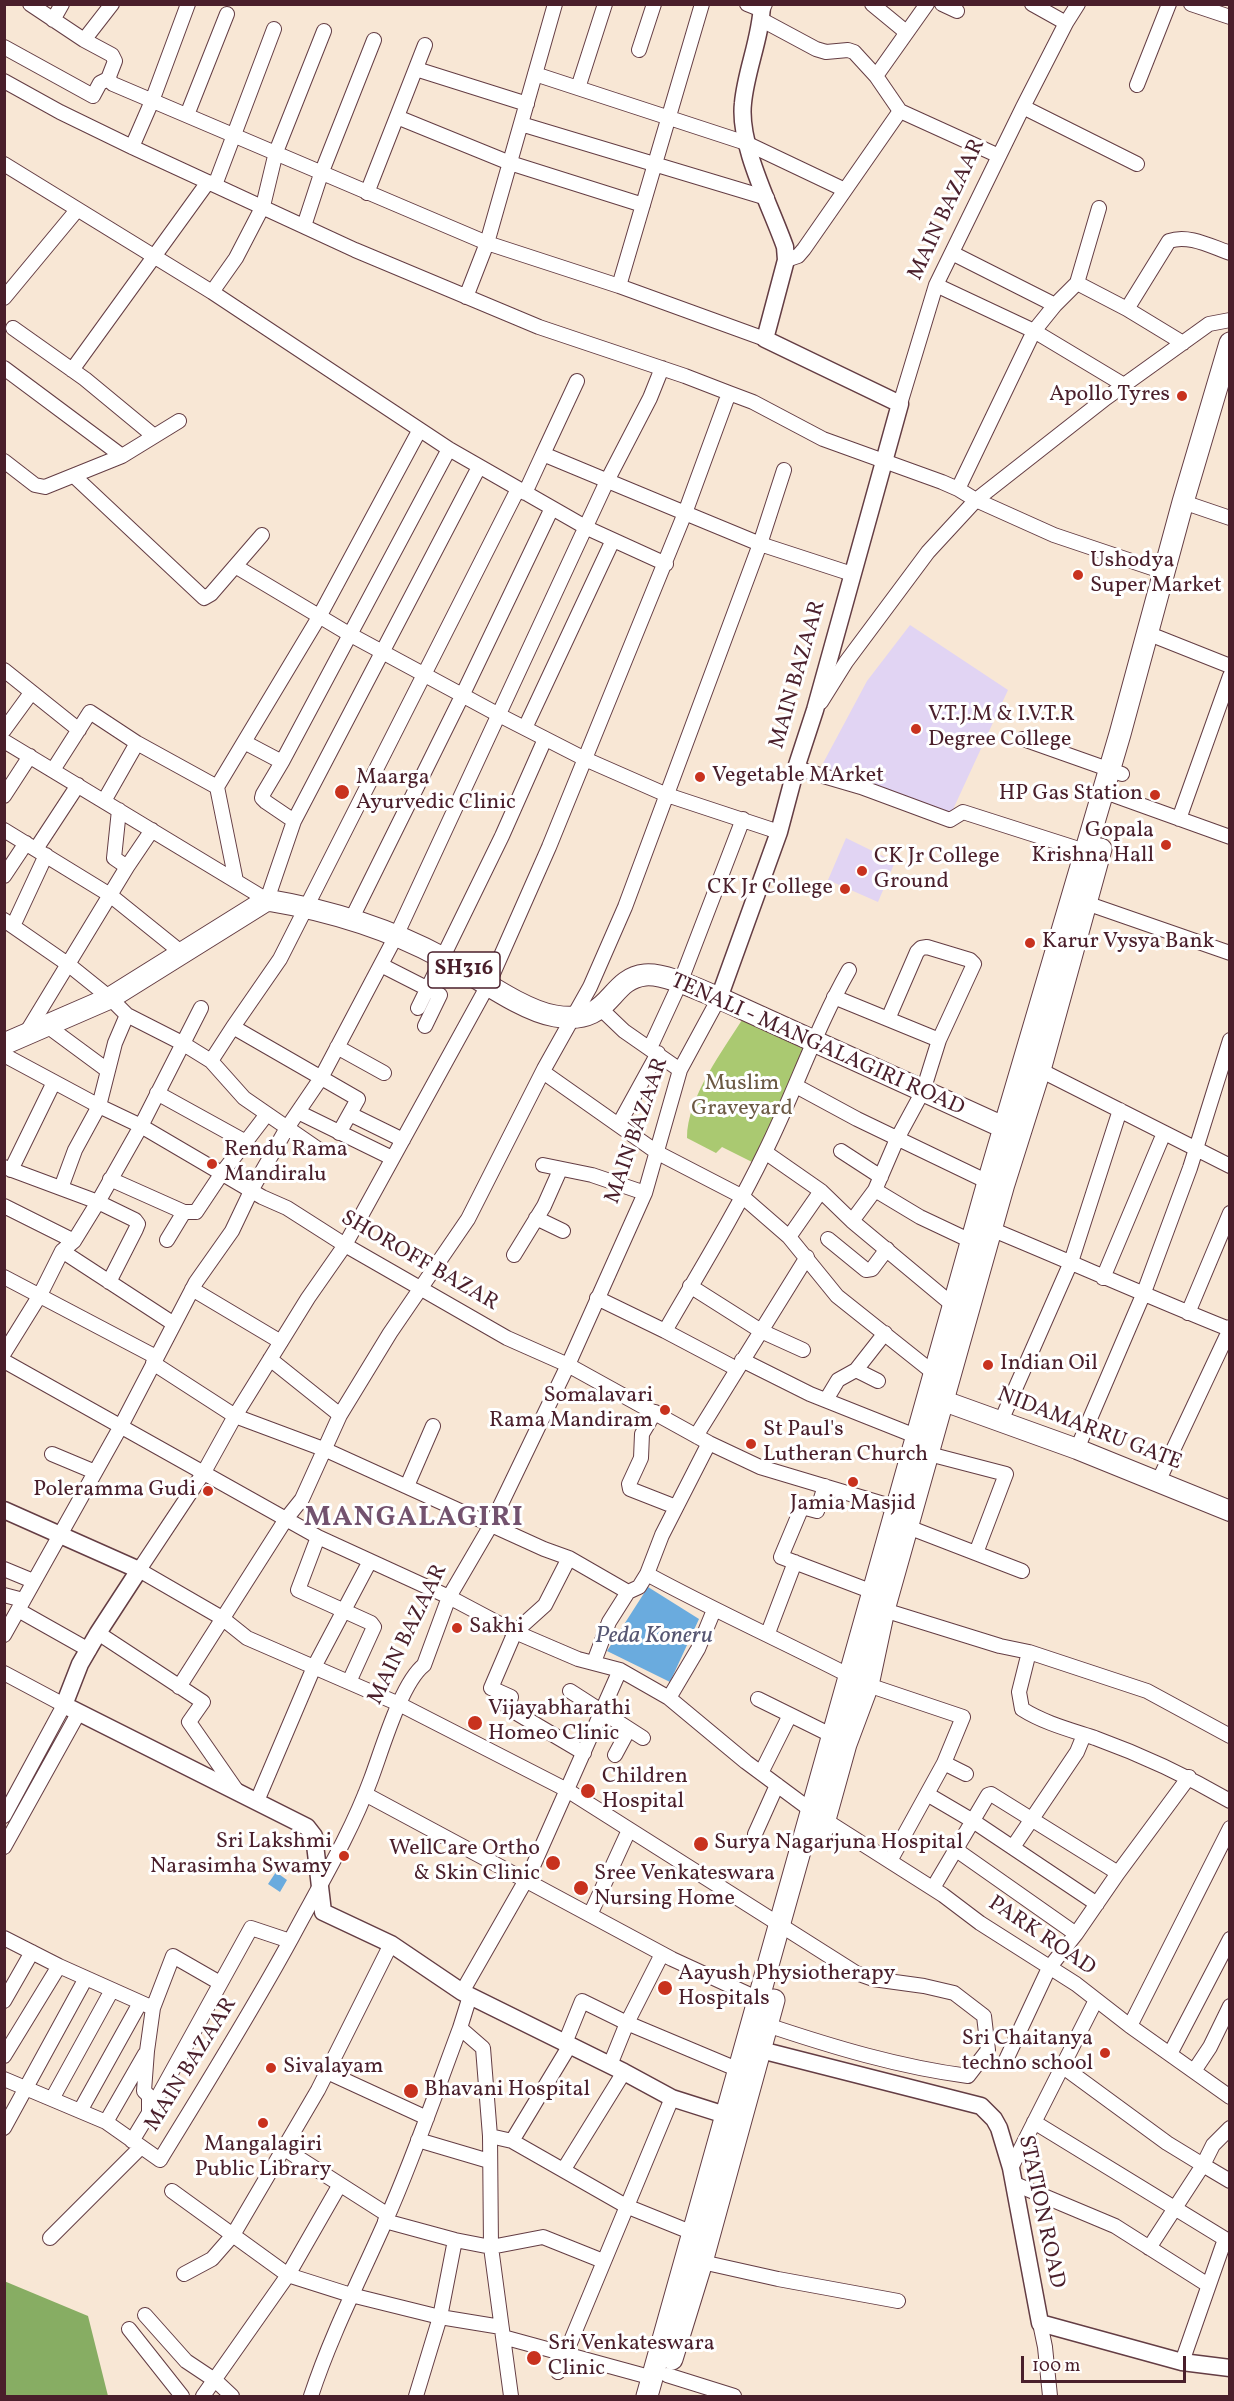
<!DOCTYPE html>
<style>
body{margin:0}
#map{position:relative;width:1234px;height:2401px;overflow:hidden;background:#f8e7d5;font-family:Vollkorn,serif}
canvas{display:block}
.frame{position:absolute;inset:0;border:6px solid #4a1f2b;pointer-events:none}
.scale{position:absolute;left:1021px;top:2356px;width:165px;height:27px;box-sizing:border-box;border:3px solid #4a1f2b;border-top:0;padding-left:8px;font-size:18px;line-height:21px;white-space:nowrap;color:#4a1f2b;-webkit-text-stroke:4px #fff;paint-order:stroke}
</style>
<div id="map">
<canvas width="1234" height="2401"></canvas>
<div class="frame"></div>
<div class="scale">100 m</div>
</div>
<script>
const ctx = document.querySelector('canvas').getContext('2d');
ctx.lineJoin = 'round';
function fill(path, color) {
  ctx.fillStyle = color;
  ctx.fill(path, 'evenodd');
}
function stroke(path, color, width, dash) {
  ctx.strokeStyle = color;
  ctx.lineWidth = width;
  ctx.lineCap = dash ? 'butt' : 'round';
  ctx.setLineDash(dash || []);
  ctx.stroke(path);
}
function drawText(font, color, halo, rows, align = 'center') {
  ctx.font = font + ' Vollkorn,serif';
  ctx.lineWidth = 6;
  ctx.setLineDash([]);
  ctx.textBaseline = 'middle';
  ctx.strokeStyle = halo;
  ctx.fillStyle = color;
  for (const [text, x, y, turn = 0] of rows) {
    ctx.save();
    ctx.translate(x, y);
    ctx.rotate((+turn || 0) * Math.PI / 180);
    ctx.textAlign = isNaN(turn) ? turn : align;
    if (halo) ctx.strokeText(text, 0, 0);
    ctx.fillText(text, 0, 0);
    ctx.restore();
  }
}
const built = new Path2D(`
 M910,625L1008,690L950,816L821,767L867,681Z
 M846,838L895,862L878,902L828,880Z`);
const green = new Path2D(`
 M744,1017L810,1048L756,1164L722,1147L716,1153L687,1138C687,1098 723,1050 744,1017Z`);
const forest = new Path2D(`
 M4,2281L88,2316L108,2396H5Z`);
const water = new Path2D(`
 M648,1587L699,1619L670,1682L607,1651Z
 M276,1872L287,1880L280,1892L268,1884Z`);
const minor = new Path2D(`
 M30,4L84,40L112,55L115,61L108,79L113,84L487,243L619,286L765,339
 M747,4L762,10L765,4
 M872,4L906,32
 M942,4L957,11
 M1032,4L1066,23
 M1191,4L1230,17
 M53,20L62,4
 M762,20L816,49L826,52L848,50L854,52L876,76L900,111L999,156
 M84,40L112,4
 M4,47L93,96L100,83L108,79
 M639,50L654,4
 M416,69L527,104
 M535,74L746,143L845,190
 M876,76L927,4
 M4,81L60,112L132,147L355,250L539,327L685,376L729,393L753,402L823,439L942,482L958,489L976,500L1054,535L1164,572
 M1137,85L1169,4
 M578,88L605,4
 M1023,107L1137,164
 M187,115L227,14
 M397,117L510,163L643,205
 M521,124L767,198
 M132,147L152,101L188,4
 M4,164L212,292L449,449L587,528L666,564
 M215,185L274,29
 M367,193L425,45
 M304,226L321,174L374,40
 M952,253L1055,305
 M786,260L798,256L804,249L900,111
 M1077,283L1127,309L1183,343
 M936,285L1034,331L1124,385
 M619,286L702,4
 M212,292L236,258L263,206L276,152L324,31
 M466,297L487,243L555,4
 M4,298L77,210
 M1127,309L1169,241C1188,234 1210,246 1230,253
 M13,328L85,379L154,436
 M4,368L122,456
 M72,370L208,182
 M900,404L936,285L1023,107L1066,23L1078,4
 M543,454L577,381
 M4,461L35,485L45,487L122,456L179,421
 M74,476L204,598L211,594L262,535
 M958,489L1034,331L1055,305L1077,283L1099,208
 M525,493L543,454L685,513L729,393
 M1183,502L1230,518
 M235,566L349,634L499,715L585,759L667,795L779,832
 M1157,637L1230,666
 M4,670L79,730
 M821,702L846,662L928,552L976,500L1106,398L1209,324L1230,320
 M525,728L613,540
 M4,730L31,693
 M1023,739L1122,774
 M4,741L267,900L294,821L479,467
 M244,742L282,762
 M796,768L861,787L950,820L963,812L1085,851
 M53,770L90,712L137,743L217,787L236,881
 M217,787L319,617L419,431
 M4,796L30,756
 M1116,796L1230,837
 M104,801L137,743
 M119,810L114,858L127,867
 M1179,819L1230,676
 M294,821L266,802L262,798L263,794L282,762L449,449
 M4,830L110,895L182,953
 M36,849L78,785
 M4,876L26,843
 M1086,903L1230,953
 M4,920L69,965L110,998L127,1015L182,1043L211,1061L233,1027L358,1099L339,1133
 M351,920L462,696L552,508
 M13,926L46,855
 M381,965L440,995L425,1026
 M834,997L939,1040
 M418,1008L502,836L545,739
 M601,1009L624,1031L680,1070
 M46,1025L107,1070
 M233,1027L280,959L518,489
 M25,1035L127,867L152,830
 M337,1047L384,1073
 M650,1048L680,983L743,819
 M4,1055L99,1106L141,1126L262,1197L287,1208L345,1245L507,1338L568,1365L709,1443L760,1467L897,1508
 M211,1061L244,1098L318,1149
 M1040,1070L1230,1166
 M543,1072L658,1153L743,1197L789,1237L837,1296L940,1378
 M796,1086L857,1119L988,1182
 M157,1093L244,1141
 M298,1112L392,1158
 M350,1114L403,1140
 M619,1124L658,1053
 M841,1151L881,1177
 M765,1152L821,1191L852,1221L954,1306
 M543,1165L592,1175L645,1193
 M4,1167L98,1202L135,1220L138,1224L136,1229L109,1282
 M11,1170L54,1082
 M110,1179L184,1212H196L222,1173L267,1114
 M61,1188L75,1150L99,1106L115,1043L127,1015
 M875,1190L920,1217L973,1242
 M4,1206L74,1241
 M536,1218L563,1231
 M852,1221L875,1190L897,1139L923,1091L939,1040L974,964L970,960L927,947L921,948L917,952L888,1019
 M991,1229C1071,1262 1149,1297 1229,1329L1230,1327
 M789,1237L821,1191
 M828,1239L866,1270L872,1269L887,1249
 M167,1240L184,1212
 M62,1251L74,1241L98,1202L141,1126L201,1008
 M514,1255L544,1206L560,1170
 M4,1277L156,1357
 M1103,1278L1164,1133
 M690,1286L761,1331L803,1350
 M192,1289L281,1342
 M597,1298L665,1331
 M1188,1313L1230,1213
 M4,1353L40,1295L62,1251L174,1324
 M270,1359L340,1415
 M742,1360L810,1394L918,1437
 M4,1361L318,1537L449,1597L515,1632L578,1659L620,1670L669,1698L746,1762L812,1811
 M153,1363L235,1416L326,1450L544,1549L569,1558L628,1592
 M737,1369L665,1331C699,1272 735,1214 765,1152C795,1092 816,1028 849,970
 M856,1370L878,1381
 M826,1400L838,1380L856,1370L885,1333
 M655,1412L642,1434L641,1458L629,1484L630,1489L676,1507
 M1001,1421L1071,1262L1120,1110
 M696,1436L807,1257
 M1077,1449L1143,1295L1190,1168L1230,1040
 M52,1454L95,1472
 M929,1454L1006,1474L976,1553
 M1158,1482L1230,1329
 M407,1486L433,1426
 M825,1486L817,1511L802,1507L781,1557L873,1592
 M908,1527L1022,1571
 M318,1537L298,1590L371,1623L374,1627L349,1682
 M569,1558L545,1605L515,1632L491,1688L511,1697L508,1708L584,1753
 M4,1569L33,1581
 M647,1574C713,1610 782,1641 850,1676
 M4,1595L23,1600
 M18,1610L89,1650
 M884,1610L1000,1646L1029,1652L1147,1691L1230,1736
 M98,1633L203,1702L189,1722L237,1791
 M768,1633L795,1562
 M4,1635L121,1426L196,1282L232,1231L252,1189L287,1128L321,1078L396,936L607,481L650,398L662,368
 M1029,1652L1019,1692L1022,1709C1044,1723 1071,1730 1095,1738C1142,1755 1187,1776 1230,1801
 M594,1662L609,1622L628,1592L639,1587L647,1574L662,1535L709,1443
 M4,1673L64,1705L4,1816
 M868,1685L963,1717L944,1763L890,1861
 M179,1687L286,1519L302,1499L340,1415L390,1333L468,1219L544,1069L590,987L625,907L760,544L784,470
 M570,1691L643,1738
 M669,1698L698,1649L714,1610
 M758,1699L833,1736
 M615,1755L629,1729
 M944,1763L966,1774
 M761,1773L790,1715
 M365,1794L672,1959L759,1999
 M927,1794L973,1821L1097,1904
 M257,1801L314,1667L370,1561
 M825,1820L943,1895L980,1923L1076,1984L1130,2026L1230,2097
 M755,1834L777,1785
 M4,1847L79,1712
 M1013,1847L1077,1752L1084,1735
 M955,1849L1076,1934
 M933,1888L988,1795L991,1794L1118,1873
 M590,1915L629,1830
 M4,1938L59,1966L153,2008
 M462,1992L530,1873L620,1670
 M470,1996L460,2028L483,2048L490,2136L491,2247L503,2337L653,2378
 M4,2001L32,1952
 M767,2025C833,2047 899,2067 968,2076L988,2050L984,2016L954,1993L924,1986L873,1979L856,1973L567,1790L399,1704L247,1638L222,1618L139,1570L204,1472L235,1416L308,1298L345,1245L488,985L549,847L685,513L760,544L852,574
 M1130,2026L1230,1828
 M565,2043L582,2001L627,2023L739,2070
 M1170,2054L1230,1939
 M4,2056L59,1966
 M1005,2062L1049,1968L1076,1934L1118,1873L1189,1777
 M610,2065L627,2023L662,1954
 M1062,2066L1167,2143L1203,2165L1213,2145L1230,2128
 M1194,2071L1210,2047L1230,2006
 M327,2072L427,2118
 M4,2079L106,2122L160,2160C204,2088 249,2016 290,1941C318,1888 350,1836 371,1779C382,1750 401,1683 424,1665L449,1597L491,1525L568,1365L645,1193L680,1070L719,998
 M52,2099L112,1990
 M80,2111L140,2003
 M149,2113L251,1928L290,1941
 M106,2122L145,2054
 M1034,2122L1230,2242
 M4,2128L86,1978
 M490,2136L512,2141L626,2206L693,2233
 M418,2140L489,2161
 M132,2141L149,2113V2096L144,2091L147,2051L153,2008L173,1956L220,1983
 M512,2141L570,2045
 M283,2148L388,2215
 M1011,2168L1096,2000
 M564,2169L624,2072
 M1015,2184L1115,2226L1208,2285
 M172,2191L288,2275L351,2295L440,2317L501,2327
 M385,2221L455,2240L491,2247L543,2237L603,2261
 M50,2238L141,2147
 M1149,2248L1203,2165L1230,2181
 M702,2262L778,2279L898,2301
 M184,2274L212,2259L233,2235L318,2090L391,1944
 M145,2315L186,2361L216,2381L232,2396
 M1040,2323L1045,2347L1050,2396
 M129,2329L182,2396
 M503,2337L511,2396
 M1182,2362L1225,2239
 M558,2372L672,2098
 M667,2375L734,2396
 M203,2396L288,2275L339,2186
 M311,2396C331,2335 360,2279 386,2220C414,2157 436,2092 460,2028
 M416,2396L440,2317L455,2240`);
const tertiary = new Path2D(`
 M719,998L779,832L796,768L815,710L900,404L765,339L786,260L785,247C771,207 738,145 743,103C746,70 761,38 762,4
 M4,1510L139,1570L98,1633L80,1664L64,1705L307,1827L314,1836L323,1912L391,1944L462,1992L624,2072L672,2098L735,2118
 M749,2047L981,2106L994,2119L999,2128L1011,2168L1040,2323L1182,2362L1230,2368`);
const secondary = new Path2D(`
 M930,1396L1077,1449L1230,1511`);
const primary = new Path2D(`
 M4,1044L110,998L267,900C327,910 388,928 443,958C473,974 522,1011 555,1016C613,1026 607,979 645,975C665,973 699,990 719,998L1016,1133
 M821,1834L846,1744L868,1685L884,1610L1004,1184L1040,1070L1101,849
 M672,2359L702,2262L774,2000
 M647,2396L988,1182L1120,734L1183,502L1230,343`);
const markers = [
 [1182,396,6,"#c8321e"],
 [1078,575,6,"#c8321e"],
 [916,729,6,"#c8321e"],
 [700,777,6,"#c8321e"],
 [342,792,8,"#c8321e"],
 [1155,795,6,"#c8321e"],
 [1166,845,6,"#c8321e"],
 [862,871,6,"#c8321e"],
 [845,889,6,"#c8321e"],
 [1030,943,6,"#c8321e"],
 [212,1164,6,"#c8321e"],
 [988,1365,6,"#c8321e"],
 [665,1410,6,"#c8321e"],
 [751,1444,6,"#c8321e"],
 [853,1482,6,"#c8321e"],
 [208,1491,6,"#c8321e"],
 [457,1628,6,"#c8321e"],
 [475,1723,8,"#c8321e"],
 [588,1791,8,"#c8321e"],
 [701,1844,8,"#c8321e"],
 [344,1856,6,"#c8321e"],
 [553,1863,8,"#c8321e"],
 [581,1888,8,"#c8321e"],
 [665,1988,8,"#c8321e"],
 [1105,2053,6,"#c8321e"],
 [271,2068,6,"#c8321e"],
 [411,2091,8,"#c8321e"],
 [263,2123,6,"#c8321e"],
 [534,2358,8,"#c8321e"]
];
const shields = [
 [464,970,72]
];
const shieldNames = [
 ["SH316",464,970]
];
const streetNames = [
 ["MAIN BAZAAR",948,210,-65],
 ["MAIN BAZAAR",799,675,-74],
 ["TENALI - MANGALAGIRI ROAD",817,1046,24],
 ["MAIN BAZAAR",638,1131,-71],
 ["SHOROFF BAZAR",419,1262,30],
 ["NIDAMARRU GATE",1089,1430,21],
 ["MAIN BAZAAR",409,1635,-64],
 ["PARK ROAD",1041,1937,34],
 ["MAIN BAZAAR",192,2065,-58],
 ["STATION ROAD",1040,2212,78]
];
const poiNames = [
 ["Apollo Tyres",1170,396,"right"],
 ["Ushodya",1090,562],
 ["Super Market",1090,587],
 ["V.T.J.M & I.V.T.R",928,716],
 ["Degree College",928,741],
 ["Vegetable MArket",712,777],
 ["Maarga",356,779],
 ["Ayurvedic Clinic",356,804],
 ["HP Gas Station",1143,795,"right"],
 ["Gopala",1154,832,"right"],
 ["Krishna Hall",1154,857,"right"],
 ["CK Jr College",874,858],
 ["Ground",874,883],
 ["CK Jr College",833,889,"right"],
 ["Karur Vysya Bank",1042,943],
 ["Rendu Rama",224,1151],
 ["Mandiralu",224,1176],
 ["Indian Oil",1000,1365],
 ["Somalavari",653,1397,"right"],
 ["Rama Mandiram",653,1422,"right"],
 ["St Paul's",763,1431],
 ["Lutheran Church",763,1456],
 ["Poleramma Gudi",196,1491,"right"],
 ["Jamia Masjid",853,1505,"center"],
 ["Sakhi",469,1628],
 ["Vijayabharathi",488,1710],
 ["Homeo Clinic",488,1735],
 ["Children",602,1778],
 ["Hospital",602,1803],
 ["Sri Lakshmi",332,1843,"right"],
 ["Narasimha Swamy",332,1868,"right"],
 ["Surya Nagarjuna Hospital",714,1844],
 ["WellCare Ortho",540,1850,"right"],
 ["& Skin Clinic",540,1875,"right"],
 ["Sree Venkateswara",594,1875],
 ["Nursing Home",594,1900],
 ["Aayush Physiotherapy",678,1975],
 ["Hospitals",678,2000],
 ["Sri Chaitanya",1093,2040,"right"],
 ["techno school",1093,2065,"right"],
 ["Sivalayam",283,2068],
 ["Bhavani Hospital",424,2091],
 ["Mangalagiri",263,2146,"center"],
 ["Public Library",263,2171,"center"],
 ["Sri Venkateswara",548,2345],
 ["Clinic",548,2370]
];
const parkNames = [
 ["Muslim",742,1085],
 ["Graveyard",742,1110]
];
const waterNames = [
 ["Peda Koneru",654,1638]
];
const districtNames = [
 ["MANGALAGIRI",414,1520]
];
fill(built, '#e1d4f3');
fill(green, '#aac971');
fill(forest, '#87ad63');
fill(water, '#6aabde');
stroke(minor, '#643d44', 16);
stroke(tertiary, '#643d44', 19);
stroke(secondary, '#643d44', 22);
stroke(primary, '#643d44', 23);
stroke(minor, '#fff', 14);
stroke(tertiary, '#fff', 16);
stroke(secondary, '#fff', 20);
stroke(primary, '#fff', 21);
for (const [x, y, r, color] of markers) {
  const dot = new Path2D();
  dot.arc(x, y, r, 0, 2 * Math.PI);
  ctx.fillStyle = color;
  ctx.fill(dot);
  stroke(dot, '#fff', 2);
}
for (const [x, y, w] of shields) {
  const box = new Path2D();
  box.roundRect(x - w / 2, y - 18, w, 36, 4.5);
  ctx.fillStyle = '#fff';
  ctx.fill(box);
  stroke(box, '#4a1f2b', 1.5);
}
drawText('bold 21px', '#4a1f2b', null, shieldNames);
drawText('22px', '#4a1f2b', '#fff', streetNames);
drawText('22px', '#4a1f2b', '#fff', poiNames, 'left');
drawText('22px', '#6c5a44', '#fff', parkNames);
drawText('italic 24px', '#575773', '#fff', waterNames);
ctx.letterSpacing = '1.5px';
drawText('bold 28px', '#73526e', '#fff', districtNames);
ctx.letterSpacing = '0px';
</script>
